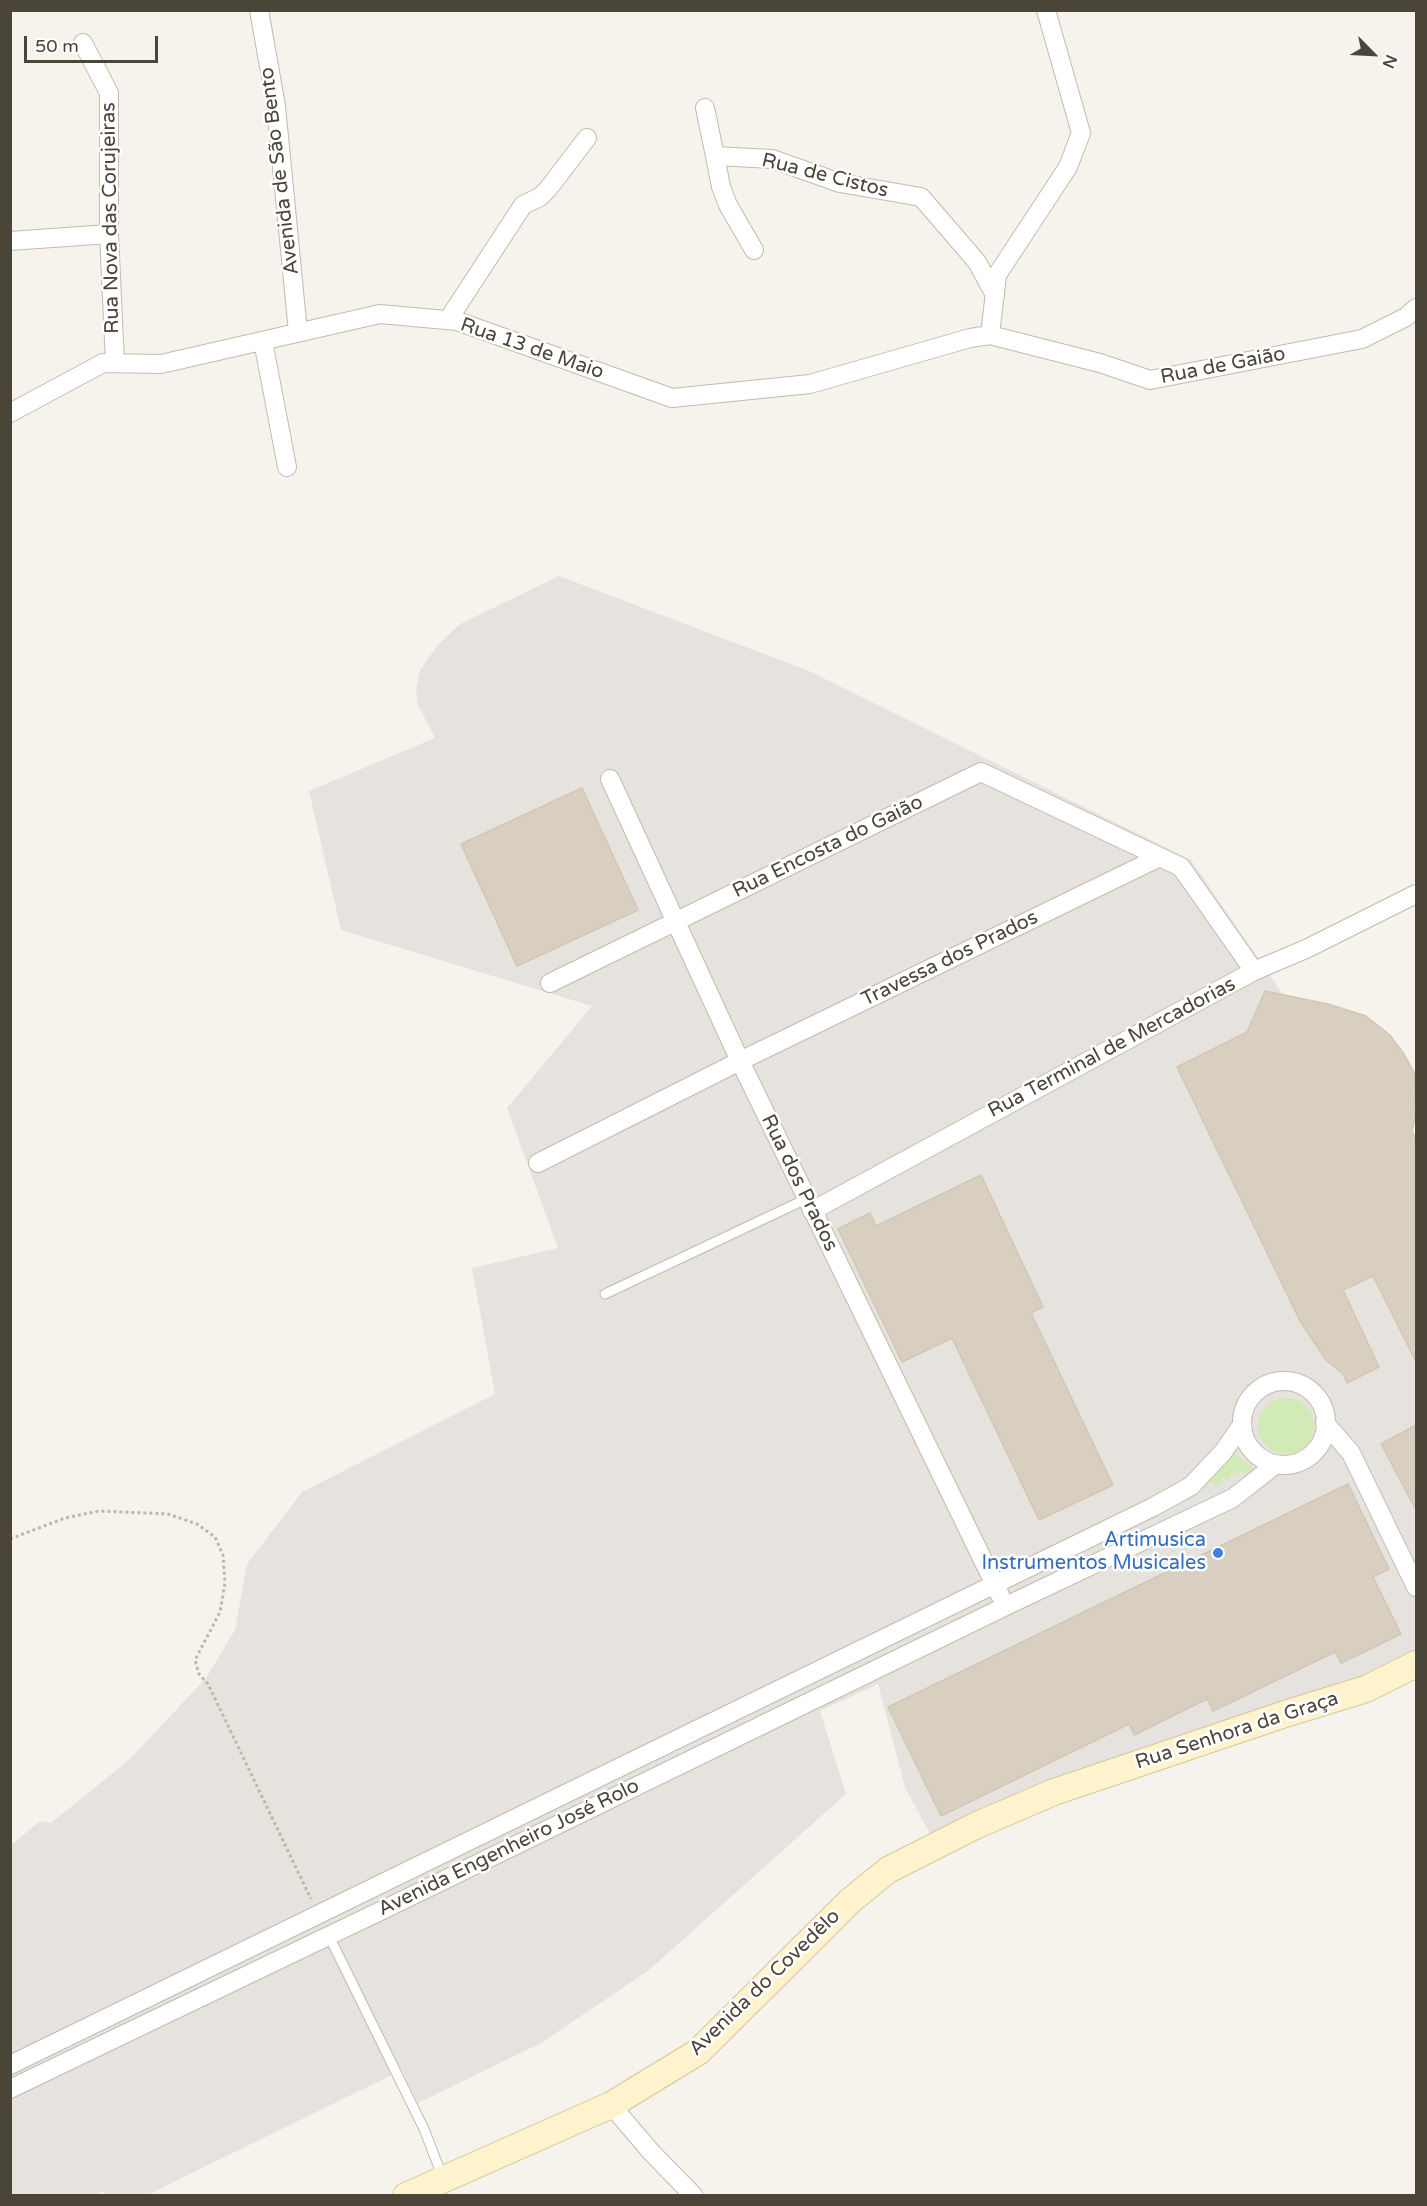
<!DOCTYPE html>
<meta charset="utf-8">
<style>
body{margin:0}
#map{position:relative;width:1427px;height:2206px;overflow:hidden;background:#f6f3ec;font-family:"Varela Round",sans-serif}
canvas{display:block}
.frame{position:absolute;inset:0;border:12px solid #4b4439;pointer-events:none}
.north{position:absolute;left:1343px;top:24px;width:60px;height:60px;-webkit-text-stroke:4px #fff;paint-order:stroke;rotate:114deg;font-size:16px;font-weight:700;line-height:24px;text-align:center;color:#4b4439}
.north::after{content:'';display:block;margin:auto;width:21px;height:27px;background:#4b4439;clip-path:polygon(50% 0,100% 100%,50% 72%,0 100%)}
.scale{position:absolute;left:24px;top:36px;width:134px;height:27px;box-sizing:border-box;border:3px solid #4b4439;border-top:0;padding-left:8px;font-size:18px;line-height:21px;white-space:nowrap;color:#4b4439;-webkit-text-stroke:4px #fff;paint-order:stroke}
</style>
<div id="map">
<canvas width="1427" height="2206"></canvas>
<div class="frame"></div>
<div class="north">N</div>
<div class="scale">50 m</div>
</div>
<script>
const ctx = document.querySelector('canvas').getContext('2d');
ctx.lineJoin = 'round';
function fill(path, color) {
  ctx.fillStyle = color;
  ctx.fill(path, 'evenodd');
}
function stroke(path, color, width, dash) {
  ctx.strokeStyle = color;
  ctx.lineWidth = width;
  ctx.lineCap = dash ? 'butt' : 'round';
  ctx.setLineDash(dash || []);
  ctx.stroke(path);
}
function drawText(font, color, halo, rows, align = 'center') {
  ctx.font = font + ' "Varela Round",sans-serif';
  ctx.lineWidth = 5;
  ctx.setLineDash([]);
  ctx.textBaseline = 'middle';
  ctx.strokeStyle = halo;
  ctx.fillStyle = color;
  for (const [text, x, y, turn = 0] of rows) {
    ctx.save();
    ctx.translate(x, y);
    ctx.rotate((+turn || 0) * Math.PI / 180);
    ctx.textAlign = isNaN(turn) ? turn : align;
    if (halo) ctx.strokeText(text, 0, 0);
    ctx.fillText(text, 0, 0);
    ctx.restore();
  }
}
const industrial = new Path2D(`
 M559,576L809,671L1191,860L1284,996L1328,1004L1366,1016L1386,1032L1404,1054L1415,1074L1416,1090V1114L1412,1131L1416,1140V1653L1358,1679L931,1836L905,1787L878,1684L820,1711L846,1794L649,1970L541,2043L418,2103L402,2070L147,2195H105L103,2191L94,2195L11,2196V1845L40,1821L51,1823L129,1760L206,1678L235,1630L247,1564L302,1492L495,1394L472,1268L558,1248L507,1108L592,1006L341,930L309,791L435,738L418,705L416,689L420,670L437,646L460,624Z`);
const green = new Path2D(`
 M1258 1426a28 28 0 1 1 56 0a28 28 0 1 1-56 0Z
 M1228,1453H1234L1252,1467L1254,1472L1241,1483L1237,1476C1224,1483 1213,1491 1199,1486Z`);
const parking = new Path2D(`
 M1238,996L1242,1003L859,1205L854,1197Z
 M1239,1470L1246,1473L1241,1483L1063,1571L1060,1563L1194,1497L1199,1486L1206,1488L1209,1482L1220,1486L1223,1478L1229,1481L1231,1474L1237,1476Z
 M946,1618L940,1631L850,1675L857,1661Z
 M843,1668L836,1682L741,1728L748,1714Z
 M730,1722L723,1736L535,1827L537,1823L533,1818L632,1771L635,1777H639L651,1761Z
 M423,1871L413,1887L356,1915L364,1899Z
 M273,1947L267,1959L221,1981L228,1968Z
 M212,1976L207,1988L102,2038V2031L98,2029L91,2044L18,2079L23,2066L98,2029Z`);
const building = new Path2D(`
 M582,788L638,910L517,966L461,844Z
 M1265,991L1328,1004L1366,1016L1390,1035L1404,1054L1415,1074L1416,1114L1412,1131L1416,1140V1362L1373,1276L1343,1290L1379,1367L1347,1383L1343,1374L1326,1360L1300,1321L1177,1067L1247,1032Z
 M981,1175L1043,1307L1031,1313L1113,1485L1039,1520L952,1338L902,1362L838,1229L870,1213L876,1226Z
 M1416,1425V1510L1381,1444Z
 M1348,1484L1389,1569L1373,1577L1401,1634L1341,1663L1335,1652L1213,1711L1207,1699L1134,1735L1129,1724L941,1816L888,1707Z`);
const path = new Path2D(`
 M10,1539L65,1518L99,1511L168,1514L197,1524L215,1537L223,1555L225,1583L220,1612L195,1660L199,1674L208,1684L311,1899`);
const lane = new Path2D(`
 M605,1294L806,1199
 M329,1936L424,2129L443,2178`);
const street = new Path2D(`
 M259,10L276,106L298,332
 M83,43L109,93V234L115,363
 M705,108L715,156
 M10,241L109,234
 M754,250L728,205L721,187L715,156L772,159L840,183L921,197L977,262L995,295
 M448,320L523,205L540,197L548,189L587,138
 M990,335L997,275L1068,167L1081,133L1046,10
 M263,341L287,467
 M10,413L103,363L161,364L380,314L457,321L672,398L810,384L970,338L990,335L1100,363L1150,380L1362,339L1406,317L1416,308
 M610,779L740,1061L1000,1595
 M550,983L981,772L1181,867L1254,971
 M538,1163L740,1061L1160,857
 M812,1211L1254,971L1306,949L1416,894
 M1242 1423a42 42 0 1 1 84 0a42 42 0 1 1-84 0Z
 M1325,1423L1351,1453L1416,1587
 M10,2065L1153,1507L1191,1486L1223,1452L1242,1425
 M10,2089L395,1904L1006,1606L1233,1498L1275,1465
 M611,2105L652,2153L694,2196`);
const secondary = new Path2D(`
 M406,2196L611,2105L698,2052L850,1901L888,1870L975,1826L1054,1792L1288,1713L1366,1689L1416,1664`);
const markers = [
 [1218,1553,6,"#3f7fe0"]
];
const streetNames = [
 ["Avenida de São Bento",280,171,-97],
 ["Rua de Cistos",825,176,14],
 ["Rua Nova das Corujeiras",111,218,-91],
 ["Rua 13 de Maio",532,349,19],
 ["Rua de Gaião",1223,366,-11],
 ["Rua Encosta do Gaião",828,847,-26],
 ["Travessa dos Prados",950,959,-26],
 ["Rua Terminal de Mercadorias",1112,1048,-28],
 ["Rua dos Prados",799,1183,64],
 ["Rua Senhora da Graça",1237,1731,-18],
 ["Avenida Engenheiro José Rolo",509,1848,-26],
 ["Avenida do Covedêlo",765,1983,-44]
];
const shopNames = [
 ["Artimusica",1206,1541],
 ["Instrumentos Musicales",1206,1564]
];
fill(industrial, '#e6e2dd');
fill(green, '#d2eab5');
fill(parking, '#e5e3e0');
fill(building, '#d8cfc1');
stroke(building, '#d3c7b4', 1.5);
stroke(lane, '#c2bbae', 11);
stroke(street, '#c2bbae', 20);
stroke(secondary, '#d6c79b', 28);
stroke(path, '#c4b79f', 3, [3, 3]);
stroke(lane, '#fff', 9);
stroke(street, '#fff', 18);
stroke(secondary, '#fff3cd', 26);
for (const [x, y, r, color] of markers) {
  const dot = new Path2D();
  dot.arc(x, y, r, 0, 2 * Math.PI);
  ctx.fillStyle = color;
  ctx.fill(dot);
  stroke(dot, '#fff', 2);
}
drawText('20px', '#4b4439', '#fff', streetNames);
drawText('20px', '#366cbe', '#fff', shopNames, 'right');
</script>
